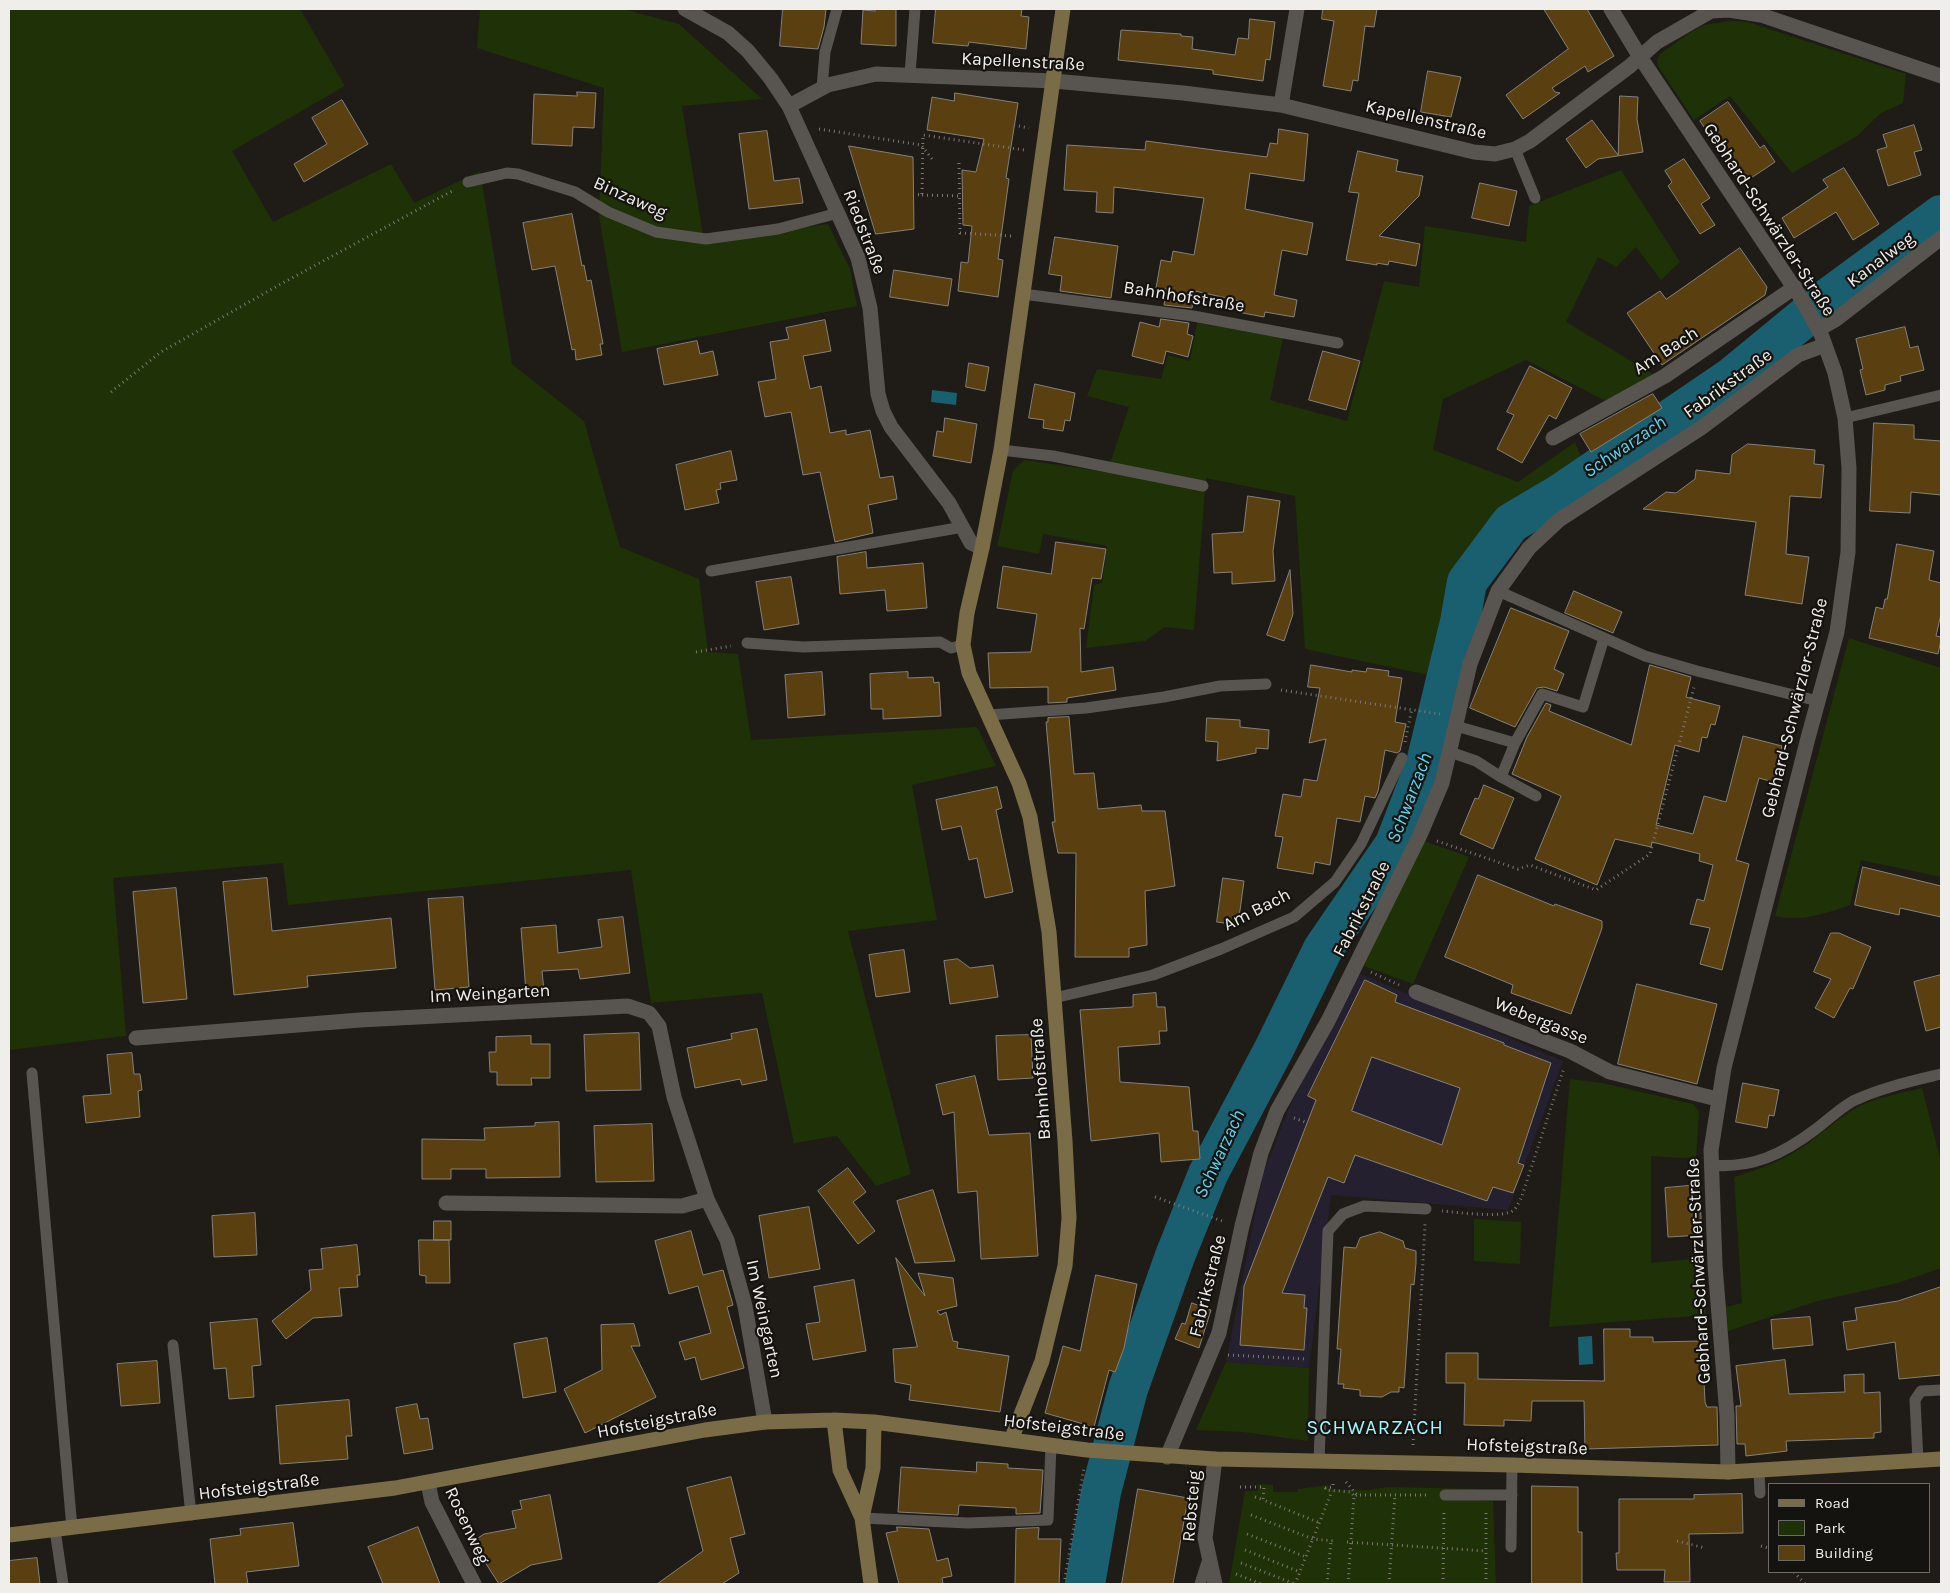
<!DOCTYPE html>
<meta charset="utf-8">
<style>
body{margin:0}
#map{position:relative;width:1950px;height:1593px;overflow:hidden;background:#1f1c17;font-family:Karla,sans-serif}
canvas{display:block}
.frame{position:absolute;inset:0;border:10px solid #f0eeeb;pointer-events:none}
.legend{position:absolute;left:1768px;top:1483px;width:162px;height:90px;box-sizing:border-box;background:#15130f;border:1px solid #6d6b67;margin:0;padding:6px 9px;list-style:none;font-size:15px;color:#f0eeeb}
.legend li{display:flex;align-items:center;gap:10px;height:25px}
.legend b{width:25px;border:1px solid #6d6b67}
</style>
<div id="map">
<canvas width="1950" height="1593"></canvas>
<div class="frame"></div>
<ul class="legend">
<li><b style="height:6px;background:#796c47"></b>Road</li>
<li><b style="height:14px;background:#1f3106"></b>Park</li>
<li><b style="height:14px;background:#5a3f10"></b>Building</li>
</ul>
</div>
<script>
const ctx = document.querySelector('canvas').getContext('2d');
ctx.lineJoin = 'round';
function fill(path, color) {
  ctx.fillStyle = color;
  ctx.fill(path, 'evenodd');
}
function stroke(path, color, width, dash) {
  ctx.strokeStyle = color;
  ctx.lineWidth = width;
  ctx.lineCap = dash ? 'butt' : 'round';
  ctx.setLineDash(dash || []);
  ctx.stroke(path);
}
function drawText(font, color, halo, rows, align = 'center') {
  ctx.font = font + ' Karla,sans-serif';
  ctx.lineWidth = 4.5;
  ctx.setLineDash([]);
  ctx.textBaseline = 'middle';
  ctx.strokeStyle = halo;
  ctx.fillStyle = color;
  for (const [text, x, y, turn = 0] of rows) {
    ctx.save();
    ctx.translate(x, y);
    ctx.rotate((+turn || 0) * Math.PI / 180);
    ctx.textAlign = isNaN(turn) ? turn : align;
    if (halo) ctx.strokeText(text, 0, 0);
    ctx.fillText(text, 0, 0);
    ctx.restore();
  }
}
const education = new Path2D(`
 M1359,973L1563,1061L1508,1210L1331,1195L1309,1368L1226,1362L1263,1174L1289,1108Z`);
const green = new Path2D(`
 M9,9H300L345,86L232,151L273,222L391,164L414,203L480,171L512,364L584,421L620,547L699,579L708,652L738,654L751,740L977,727L996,766L912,785L937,920L848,931L911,1174L876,1186L837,1136L794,1143L762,993L651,1003L631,870L288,905L283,863L113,878L126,1036L9,1050Z
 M480,9H623L679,24L762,99L682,106L704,241L828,224L850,269L857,306L622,352L599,216L604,88L477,48Z
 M1731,21L1748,22L1906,74L1903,103L1881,113L1857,136L1792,173L1730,96L1694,120L1658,66L1657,60L1660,54L1691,32L1704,25Z
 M1621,170L1680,262L1661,280L1636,247L1616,267L1598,257L1566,322L1656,376L1606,401L1526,360L1443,399L1433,450L1518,482L1575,442L1583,462L1513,502L1499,513L1455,573L1428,675L1305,649L1295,496L1206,478L1194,630L1165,627L1145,641L1086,648L1094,585L1102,583L1107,546L1043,534L1039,554L997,546L1013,471L1024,460L1107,472L1129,407L1087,396L1097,369L1161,379L1168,355L1190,361L1197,323L1283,338L1270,400L1347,421L1384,281L1419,287L1425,226L1526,242L1529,206Z
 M1849,638L1941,668V877L1861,860L1850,905C1827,913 1799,923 1775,916Z
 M1424,841L1469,857L1413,984L1364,966Z
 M1570,1079L1602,1083L1693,1104L1699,1111L1696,1159L1651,1156V1263L1701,1258L1706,1315L1549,1327Z
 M1922,1088L1941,1162V1268L1898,1283L1814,1302L1728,1331L1726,1307L1742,1303L1734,1177C1761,1169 1787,1159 1810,1142C1824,1132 1837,1119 1853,1110C1873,1097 1899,1094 1922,1088Z
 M1474,1219L1521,1222L1520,1264L1474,1261Z
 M1226,1362L1309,1368L1308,1441L1243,1432L1196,1430Z
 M1258,1484L1273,1485V1492H1297L1298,1489L1328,1485L1329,1489L1366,1490L1388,1487L1478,1489V1500L1493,1501L1496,1584H1229L1245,1491H1258Z`);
const water = new Path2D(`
 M932,390L957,393L956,405L931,402Z
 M1592,1336L1593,1364L1579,1365L1578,1337Z`);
const river = new Path2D(`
 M1085,1584L1101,1492L1128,1389L1175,1256L1208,1174L1274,1049L1323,949L1395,844L1426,763L1460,622L1467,582L1511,523L1560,494L1732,377L1828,298L1941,215`);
const building = new Path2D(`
 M783,9H826L824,27L818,49L780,46Z
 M875,9H896V46L861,44L863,10L875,11Z
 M936,9H1022L1021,16L1029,17L1026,49L969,42L968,46L933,43Z
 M1323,9H1377L1374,27L1365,26L1358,81L1353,80L1351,91L1323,86L1334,21L1322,19Z
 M1544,9H1587L1614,56L1588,72L1585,66L1552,88L1555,92L1560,93L1523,119L1506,95L1568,49Z
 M1250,19L1275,22L1270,60L1266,59L1263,81L1213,74V70L1118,60L1121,30L1181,34V36L1193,37L1192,49L1235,55L1238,38L1248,39Z
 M1428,71L1461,77L1451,117L1421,112Z
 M577,92L596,93L594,128L573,127L572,146L532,144L534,94L577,96Z
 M955,93L1018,103L1006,178L1009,179L998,259L1003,260L998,297L958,291L961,262L968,263L972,226L963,225L962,170L976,172L984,139L927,130L932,97L954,101Z
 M1620,96L1638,97L1637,119L1643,152L1598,159L1586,168L1566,139L1592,120L1618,155Z
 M342,100L368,144L304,182L294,164L327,144L312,118Z
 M1728,102L1760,148L1764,145L1775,162L1742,184L1700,121Z
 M1914,125L1922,150L1914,152L1921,175L1888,186L1877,150L1887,147L1883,135Z
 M1279,129L1308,134L1304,181L1250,173L1245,209L1313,223L1307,255L1282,250L1274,295L1297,300L1294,317L1265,312L1264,317L1238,312L1240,301L1195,291L1192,308L1164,305L1167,289L1156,288L1161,260L1171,262L1173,251L1194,255L1204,198L1114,187L1113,213L1096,212L1097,192L1064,190L1067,145L1145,150L1146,141L1267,157L1270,143L1277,144Z
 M767,131L774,181L799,178L803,203L749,209L739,134Z
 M849,146L913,157L914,229L876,234Z
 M1358,151L1398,160L1396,171L1423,176L1419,196L1379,236L1420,244L1416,266L1389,261L1388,265L1377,263V265L1346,260L1359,193L1349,192Z
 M1684,159L1710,198L1701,204L1715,225L1700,234L1668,186L1672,182L1665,171Z
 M1844,168L1879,224L1853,240L1836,212L1794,238L1782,218L1828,187L1823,180Z
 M1480,183L1517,191L1509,226L1472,218Z
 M572,214L582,266L584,265L587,281L591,280L603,344H600L602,355L576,360L575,349L572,350L555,266L532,270L523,223Z
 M1055,237L1118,246L1111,298L1060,291L1062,276L1049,274Z
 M1740,248L1767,287L1765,295L1662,365L1627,313L1660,291L1666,299Z
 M894,270L952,279L948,306L890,297Z
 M1161,319L1189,323L1187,334L1193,336L1188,357L1166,351L1163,364L1132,356L1140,322L1159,327Z
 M825,320L831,351L803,356L810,389L821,386L830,433L846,430V435L870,430L880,478L893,476L897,499L868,505L873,533L835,542L820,472L803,475L791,412L765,417L758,382L776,379L770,342L789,339L786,328Z
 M1905,327L1910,348L1918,346L1924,370L1900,376L1901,381L1885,385V390L1866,395L1860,370L1863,369L1856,339Z
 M697,341L700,354L713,351L718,375L664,385L657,349Z
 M1323,351L1360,361L1346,410L1309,400Z
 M969,363L989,367L985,391L966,387Z
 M1530,366L1572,388L1556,419L1549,415L1522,463L1497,449L1514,415L1507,412Z
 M1035,384L1075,393L1070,421L1065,420L1063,431L1043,428L1044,420L1029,418Z
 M1653,394L1662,408L1591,452L1580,434Z
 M945,418L977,424L971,463L933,456L937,431L943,432Z
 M1874,423L1914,425V439L1941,441V495L1911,492L1910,513L1870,511Z
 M1748,444L1815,450L1814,464L1824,465L1821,498L1790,496L1786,554L1809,557L1802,604L1745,595L1756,522L1643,509L1666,492L1676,493L1695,479L1696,470L1730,474L1732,455Z
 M731,451L737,480L720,483L721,489L716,490L719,503L685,510L676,465Z
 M1248,496L1280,501L1273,551L1275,581L1232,584V572L1214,573L1212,534L1243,532Z
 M1056,542L1106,549L1101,579L1092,578L1084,629L1080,628L1081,672L1113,667L1116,690L1067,698V702L1048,703V687L990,688L988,653L1031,652L1037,614L997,608L1003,566L1051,574Z
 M1897,544L1934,551L1929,580L1941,583V614L1936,636L1941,637V640L1938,654L1869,638L1876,607L1883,609L1885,599H1887Z
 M866,552L867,568L923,563L927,608L887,611L885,590L840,594L837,557Z
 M1290,570L1293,614L1284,641L1267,635Z
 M791,577L799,624L764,630L756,582Z
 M1574,591L1622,612L1613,633L1565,613Z
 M1511,608L1569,631L1554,669L1564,674L1557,691L1544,687L1537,688L1515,727L1470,708Z
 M1311,665L1352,672V670L1366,672L1367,668L1389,671L1388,676L1402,678L1395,722L1406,724L1400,751L1397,753L1385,750L1378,791L1375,798L1365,796L1360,822L1337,818L1330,865L1315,862L1313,874L1277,868L1283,837L1275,836L1283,794L1301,797L1304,779L1317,781L1326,739L1309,743L1320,688L1308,687Z
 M1650,665L1691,677L1686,697L1720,706L1715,725L1711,724L1707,738L1702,737L1699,752L1675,745L1656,825L1693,834L1704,796L1726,802L1743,736L1782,746L1773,782L1759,778L1736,860L1749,864L1722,970L1700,964L1710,928L1690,924L1697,899L1704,901L1713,865L1699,861L1700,854L1652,842L1651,847L1615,839L1597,885L1535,859L1561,796L1512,774L1527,737L1546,703L1551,705L1549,711L1631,745Z
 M822,672L825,715L788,718L785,675Z
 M908,672V678L933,677L934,683L939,682L941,716L883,719V709H871L870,674Z
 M1069,717L1074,774L1094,773L1098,809L1141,805L1142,811H1165L1175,886L1145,891L1147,945L1129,948V957H1075L1076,853H1058L1052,822H1055L1046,722H1048V718Z
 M1207,718L1240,720V727L1269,730L1268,749L1256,748V753L1217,761L1218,742L1206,741Z
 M1484,785L1514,798L1493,849L1460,834L1475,798L1478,799Z
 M997,787L1002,808L996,810L1013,892L985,898L977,858L969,860L961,826L942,830L936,800Z
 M1863,867L1941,886V917L1900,908L1899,915L1855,905Z
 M1478,875L1554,906L1555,904L1602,921V928L1571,1014L1511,993L1513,985L1445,957Z
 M267,878L272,931L391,918L396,968L307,976L308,987L234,995L223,882Z
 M1223,878L1244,881L1238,925L1217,922Z
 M176,888L187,999L143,1003L133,892Z
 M463,897L469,987L435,990L428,899Z
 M623,917L630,973L580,979L578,969L542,971L544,991L526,992L521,928L556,925L558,953L602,947L598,920Z
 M1831,933H1839L1871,947L1853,989L1850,988L1834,1018L1815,1008L1831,979L1814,972Z
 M904,950L910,992L876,997L869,955Z
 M958,959L970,968L993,965L998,997L950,1004L944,961Z
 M1941,975V1027L1926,1031L1914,982Z
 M1365,980L1397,995L1395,1002L1504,1043V1045L1551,1063L1518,1163L1524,1165L1513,1193L1493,1187L1487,1201L1355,1155L1344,1183L1328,1177L1282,1293L1305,1295L1304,1308H1307L1304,1350L1240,1345L1244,1286L1316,1100L1308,1096ZM1372,1057L1460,1088L1442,1145L1352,1111Z
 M1637,984L1717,1004L1697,1084L1618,1064Z
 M1156,993L1157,1007H1165L1167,1031H1159L1160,1044L1118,1047L1120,1082L1189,1087L1193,1131H1198L1200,1159L1161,1162L1159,1133L1091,1141L1080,1010L1133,1007V995Z
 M757,1029L767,1080L742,1085L740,1079L695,1088L687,1048L732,1039L731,1034Z
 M639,1033L641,1090L586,1091L584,1035Z
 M1031,1035L1033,1078L998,1080L996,1036Z
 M531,1036V1044H550V1078H531L532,1085H497V1072H490L489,1052H496V1037Z
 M132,1053L134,1074H140L142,1090L138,1091L140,1117L86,1123L83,1096L111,1094L107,1055Z
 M975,1076L989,1135L1030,1133L1038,1256L981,1259L977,1191L958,1193L954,1112L943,1115L936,1085Z
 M1743,1083L1779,1090L1774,1116L1769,1115L1767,1128L1736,1122Z
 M559,1122L560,1177L486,1178V1169H451V1179H422V1139L485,1140L484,1128L535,1126V1123Z
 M652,1124L654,1181L596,1182L594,1126Z
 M848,1168L866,1192L853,1202L875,1231L858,1244L818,1191Z
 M1699,1185L1702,1235L1668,1237L1665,1188Z
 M933,1190L955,1261L915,1263L897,1201Z
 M809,1207L820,1269L769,1278L759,1216Z
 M255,1213L257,1255L214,1257L212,1216Z
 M434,1221H451V1240H434Z
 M691,1231L703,1275L723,1270L733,1305L727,1307L744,1368L701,1380L695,1357L685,1360L679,1342L711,1333L698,1286L669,1294L655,1241Z
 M1380,1232L1403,1241L1405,1248L1416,1251V1263L1414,1285L1411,1284L1404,1388L1399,1387V1392H1391L1382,1397L1360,1396V1390L1343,1388L1344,1384H1338L1341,1349H1337L1344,1247L1356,1248L1360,1238Z
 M419,1240H449L450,1283H426V1276L420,1275Z
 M357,1245L360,1275H357L358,1287L339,1288L342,1316L313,1318L286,1339L272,1321L311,1290L309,1270L323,1269L321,1249Z
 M896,1258L925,1296L918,1273L953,1278L957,1306L937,1311L940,1315L946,1312L953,1341L958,1342L957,1348L1009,1356L1000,1412L909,1400L911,1385L895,1382L893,1349L917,1347Z
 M1096,1275L1137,1284L1124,1348L1115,1372L1109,1370L1094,1427L1045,1413L1063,1346L1080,1351Z
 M854,1280L866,1351L813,1360L806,1324L820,1322L814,1287Z
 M1941,1287V1375L1899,1379L1895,1342L1847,1350L1843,1322L1857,1320L1855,1308L1898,1301Z
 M1192,1303L1211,1310L1199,1348L1175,1339L1182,1323L1185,1324Z
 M1810,1317L1813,1345L1773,1349L1771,1320Z
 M257,1319L261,1365L252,1366L254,1397L229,1399L226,1368L214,1369L210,1323Z
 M634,1324L640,1346H631L656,1397L585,1433L564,1389L602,1370L601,1325Z
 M1604,1329H1630V1337H1653V1342L1702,1341L1705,1402L1707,1407H1717L1718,1445L1585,1449L1584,1401H1532L1531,1421L1504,1420V1426L1464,1425L1465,1383H1446V1353H1478V1379L1604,1381Z
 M547,1338L556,1392L523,1398L514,1344Z
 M1785,1360L1789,1394L1845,1392L1844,1375L1864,1374V1393L1880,1392L1881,1432L1874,1433V1438L1786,1441L1787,1451L1746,1456L1745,1444H1737L1736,1406H1741L1736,1366Z
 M157,1361L160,1403L121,1406L117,1364Z
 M349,1400L352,1436H346L348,1459L280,1464L276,1406Z
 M417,1404L420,1419L428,1418L433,1449L404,1454L396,1408Z
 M977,1462L1008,1464V1468L1043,1470L1040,1513L1016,1514V1508L959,1505L958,1515L898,1512L901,1467L976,1472Z
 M731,1477L745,1534L730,1538L739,1573L722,1584H657L703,1551L687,1488Z
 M1532,1486L1578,1487V1532H1582V1584H1532Z
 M1138,1489L1188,1498L1173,1584H1122Z
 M1742,1494L1743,1533L1689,1534L1690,1582H1664L1665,1570H1617L1616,1553H1619V1499H1694V1495Z
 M550,1495L562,1559L531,1565L499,1584L472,1542L484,1534L516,1528L512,1511L522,1509L520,1501Z
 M293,1523L299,1566L246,1572L248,1584H215L210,1539L241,1535L240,1529Z
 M418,1527L440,1584H383L368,1547Z
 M897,1527L929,1529L937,1561L948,1558L952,1576L942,1578L943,1584H899L886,1533L897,1531Z
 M1039,1528L1038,1539H1061L1059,1584H1015L1016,1529Z
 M37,1558L40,1584H9V1561Z`);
const path = new Path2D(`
 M1014,125L1029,128
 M819,129L921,145L933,160
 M959,163L960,233L1012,236
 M913,194L922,195L923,135L1024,150
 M922,195L959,196
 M111,392L161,352L279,285L454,190
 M696,652L731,646
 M1281,690L1440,714
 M1405,742L1412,708
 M1437,841L1518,869L1530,865L1596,890L1650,854L1694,687
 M1371,972L1399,985
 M1294,1118L1305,1122
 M1155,1197L1225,1222
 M1442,1211C1457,1212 1503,1219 1514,1210C1517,1207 1520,1200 1522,1196L1564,1068
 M1228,1355L1307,1359
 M1413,1445L1425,1224
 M1346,1482L1357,1495H1429
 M1240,1487H1264L1263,1500L1320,1523
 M1325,1488L1326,1490L1351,1492L1354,1496
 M1325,1488L1333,1487V1482
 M1255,1497L1263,1500
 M1251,1515L1313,1539L1334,1541
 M1247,1534L1306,1557
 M1677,1541L1705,1548
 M1347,1542L1486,1551
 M1761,1546L1769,1548
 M1245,1550L1300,1572
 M1241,1563L1295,1584
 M1794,1572L1805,1584
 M1236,1574L1261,1584
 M1064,1584L1084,1468
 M1295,1584L1332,1491
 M1327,1584L1331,1541
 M1348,1584L1354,1496L1357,1495
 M1389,1584L1395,1494
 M1443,1584L1444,1511
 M1486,1584V1511`);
const lane = new Path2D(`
 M910,74L915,9
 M822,88L825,52L837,9
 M1515,149L1535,198
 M468,182L507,173L518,174L575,192L608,212L656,232L706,239L778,229L838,213
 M1023,294L1193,316L1338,343
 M1845,418L1941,395
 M1001,450L1053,456L1203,486
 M711,571L963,527
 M1498,591L1645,656L1697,671L1818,701
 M747,643L803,647L940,642L951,648L963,645
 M989,715L1086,708L1164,697L1220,686L1266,684
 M1456,726L1515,743L1501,777L1536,796
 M1515,743L1542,694L1583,707L1604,638
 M1450,752L1476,761L1501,777
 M1054,998L1153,975L1221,949L1294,917L1335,882L1361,844L1402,758
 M32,1073L72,1528
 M1710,1165C1752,1169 1783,1154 1816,1129C1828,1120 1839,1109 1853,1101C1880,1088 1912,1081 1941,1074
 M173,1345L191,1515
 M1319,1461L1328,1231L1343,1214L1364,1206L1426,1209
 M1918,1461L1915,1400L1921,1391L1941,1390
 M1759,1471L1760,1493
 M1445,1495H1512
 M862,1518L968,1523L1048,1520L1051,1446
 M55,1530L63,1584
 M1511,1547L1512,1465
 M1200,1584L1208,1559`);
const street = new Path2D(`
 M685,9L728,33L748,51L771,79L789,106L858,258L870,308L878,394L883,411L891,427L949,503L971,543L982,548
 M1611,9L1640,57L1801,298L1821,334L1835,373L1845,418L1849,468L1848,552L1837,632L1808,738L1724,1068L1711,1150L1715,1265L1727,1416L1728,1472
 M1281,105L1297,9
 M789,106L828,85L876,74L1054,81L1183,93L1281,105L1474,152L1495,154L1515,149L1530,141L1630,66L1657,42L1711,11L1729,10L1761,15L1941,76
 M1819,329L1835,320L1941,238
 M1553,438L1665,376L1795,287
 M1416,992L1570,1051L1610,1072L1717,1099
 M136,1038L360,1020L628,1006L649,1013L659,1026L674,1097L707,1199L727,1240L745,1306L765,1422
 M446,1203L682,1206L707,1199
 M1167,1457L1219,1333L1242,1226L1261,1153L1277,1111L1328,1021L1420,835L1442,783L1470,664L1498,591L1529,548L1559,520L1701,428L1798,355L1825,345
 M1215,1459L1205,1538L1215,1584
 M428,1483L432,1502L474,1584`);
const secondary = new Path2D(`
 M834,1420L840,1470L862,1518L871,1584
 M1011,1440L1042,1361L1065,1266L1069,1218L1065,1141L1049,932L1030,817L1019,783L969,673L963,645L967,613L982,548L1001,450L1063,9
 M862,1518L873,1468L874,1422
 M9,1535L395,1488L705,1430L765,1422L834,1420L874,1422L1087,1450L1215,1459L1512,1465L1728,1472L1941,1459`);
const streetNames = [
 ["Kapellenstraße",1023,62,3],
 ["Kapellenstraße",1426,120,13],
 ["Binzaweg",630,198,24],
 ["Gebhard-Schwärzler-Straße",1769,220,57],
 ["Riedstraße",864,232,69],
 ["Kanalweg",1881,260,-37],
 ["Bahnhofstraße",1184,297,9],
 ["Am Bach",1666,351,-33],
 ["Fabrikstraße",1728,384,-36],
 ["Gebhard-Schwärzler-Straße",1795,708,-76],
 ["Fabrikstraße",1362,909,-63],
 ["Am Bach",1257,910,-27],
 ["Im Weingarten",490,994,-3],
 ["Webergasse",1541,1021,22],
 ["Bahnhofstraße",1041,1079,-94],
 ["Gebhard-Schwärzler-Straße",1699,1271,-93],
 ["Fabrikstraße",1208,1286,-76],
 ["Im Weingarten",764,1319,78],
 ["Hofsteigstraße",657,1421,-11],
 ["Hofsteigstraße",1064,1428,7],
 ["Hofsteigstraße",1527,1447,2],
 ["Hofsteigstraße",259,1487,-7],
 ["Rebsteig",1192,1506,-85],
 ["Rosenweg",467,1526,65]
];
const waterNames = [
 ["Schwarzach",1625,447,-34],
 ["Schwarzach",1410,798,-69],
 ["Schwarzach",1220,1154,-65]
];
const quarterNames = [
 ["SCHWARZACH",1375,1428]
];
fill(education, '#242030');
fill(green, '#1f3106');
fill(water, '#195f70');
stroke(river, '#195f70', 40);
fill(building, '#5a3f10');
stroke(building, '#84817b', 1);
stroke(path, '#7b7874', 3, [1, 4]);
stroke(lane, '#585550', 11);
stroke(street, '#585550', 15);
stroke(secondary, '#796c47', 15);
drawText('18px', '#f0eeeb', '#15130f', streetNames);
drawText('italic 19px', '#55d5f5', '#15130f', waterNames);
ctx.letterSpacing = '1px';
drawText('20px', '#a3f4ff', '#15130f', quarterNames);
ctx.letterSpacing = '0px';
</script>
